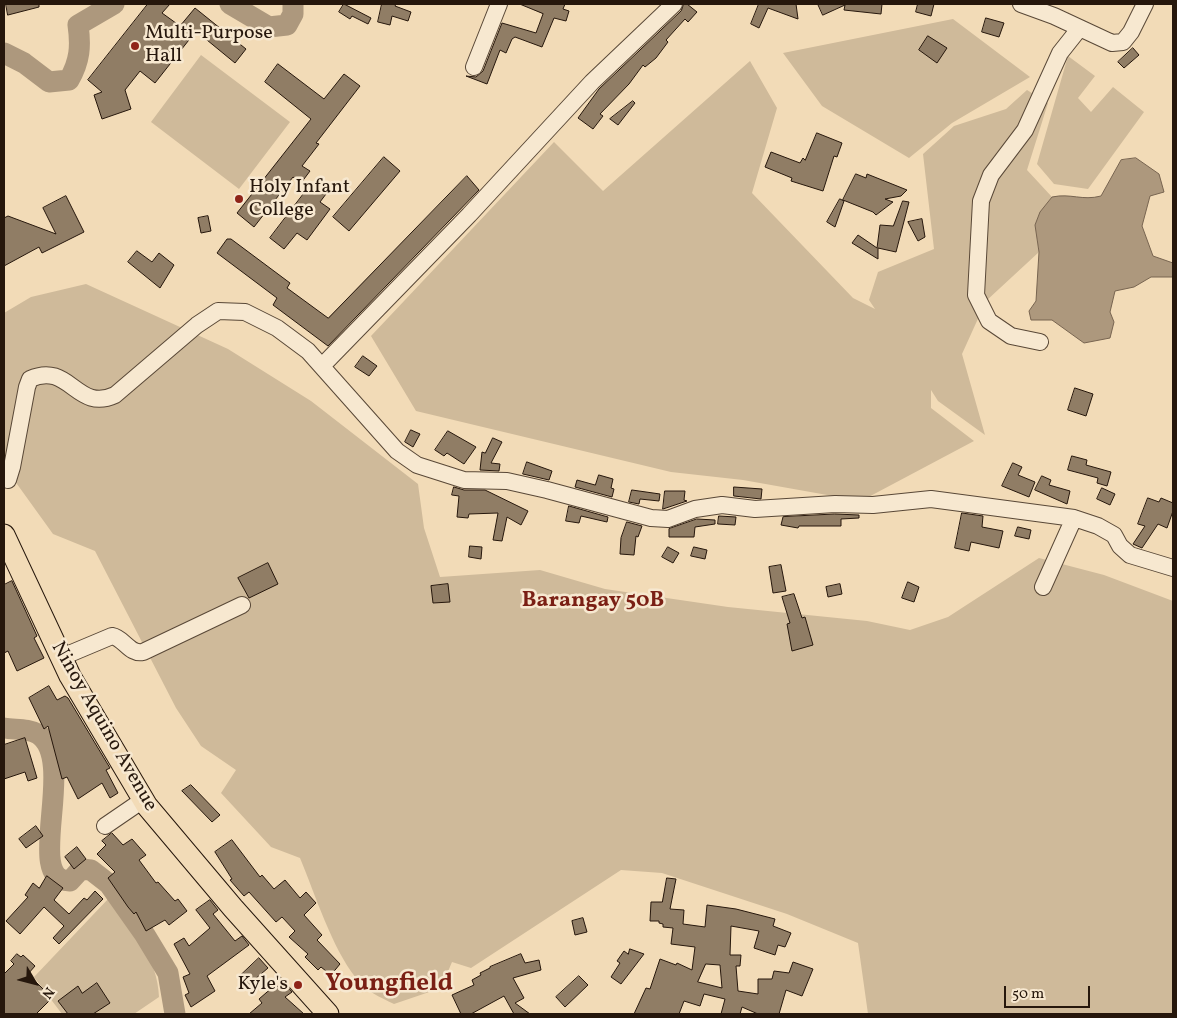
<!DOCTYPE html>
<style>
body{margin:0}
#map{position:relative;width:1177px;height:1018px;overflow:hidden;background:#f2dbb7;font-family:Vollkorn,serif}
canvas{display:block}
.frame{position:absolute;inset:0;border:5px solid #26170c;pointer-events:none}
.north{position:absolute;left:10px;top:958px;width:50px;height:50px;-webkit-text-stroke:4px #f7e8d0;paint-order:stroke;rotate:127deg;font-size:14px;font-weight:700;line-height:20px;text-align:center;color:#26170c}
.north::after{content:'';display:block;margin:auto;width:18px;height:22px;background:#26170c;clip-path:polygon(50% 0,100% 100%,50% 72%,0 100%)}
.scale{position:absolute;left:1004px;top:986px;width:86px;height:22px;box-sizing:border-box;border:2px solid #26170c;border-top:0;padding-left:6px;font-size:15px;line-height:18px;white-space:nowrap;color:#26170c;-webkit-text-stroke:4px #f7e8d0;paint-order:stroke}
</style>
<div id="map">
<canvas width="1177" height="1018"></canvas>
<div class="frame"></div>
<div class="north">N</div>
<div class="scale">50 m</div>
</div>
<script>
const ctx = document.querySelector('canvas').getContext('2d');
ctx.lineJoin = 'round';
function fill(path, color) {
  ctx.fillStyle = color;
  ctx.fill(path, 'evenodd');
}
function stroke(path, color, width, dash) {
  ctx.strokeStyle = color;
  ctx.lineWidth = width;
  ctx.lineCap = dash ? 'butt' : 'round';
  ctx.setLineDash(dash || []);
  ctx.stroke(path);
}
function drawText(font, color, halo, rows, align = 'center') {
  ctx.font = font + ' Vollkorn,serif';
  ctx.lineWidth = 5;
  ctx.setLineDash([]);
  ctx.textBaseline = 'middle';
  ctx.strokeStyle = halo;
  ctx.fillStyle = color;
  for (const [text, x, y, turn = 0] of rows) {
    ctx.save();
    ctx.translate(x, y);
    ctx.rotate((+turn || 0) * Math.PI / 180);
    ctx.textAlign = isNaN(turn) ? turn : align;
    if (halo) ctx.strokeText(text, 0, 0);
    ctx.fillText(text, 0, 0);
    ctx.restore();
  }
}
const green = new Path2D(`
 M953,19L1030,77L952,123L909,158L822,106L783,53Z
 M201,55L290,122L239,189L151,122Z
 M1068,56L1095,76L1078,98L1091,112L1113,87L1144,112L1088,189L1054,184L1037,164Z
 M750,61L777,108L752,193L853,298L875,309L869,300L878,272L934,249L923,154L954,126L1006,109L1027,90L1048,103L1027,170L1052,197C1034,220 1035,223 1039,252L986,301L962,354L985,435L938,401L931,390V408L974,441L861,501L743,480L671,472L416,411L371,336L554,142L603,191Z
 M86,284L228,349L311,401L418,484L424,528L440,577L540,570L605,589L728,607L867,621L910,630L948,617L1039,558L1104,575L1173,601V1014H868L858,943L787,914L662,873L621,870L471,968L452,962L441,988L394,1004C380,997 365,991 356,978C332,948 315,894 300,858L271,847L221,793L236,770L201,746L176,708L95,551L53,534L4,466V313L31,297Z
 M109,898C132,928 158,959 159,997L134,1014H62L34,977Z`);
const water = new Path2D(`
 M1136,158L1159,174L1164,192L1150,196L1142,226L1153,256L1173,263V277H1151L1134,287L1115,291L1110,312L1114,322L1110,338L1084,343L1052,320H1031L1029,311L1036,301L1039,252L1035,225L1040,212L1052,197C1071,193 1082,201 1101,196L1121,160Z`);
const river = new Path2D(`
 M230,4L269,27L287,25L293,14V4
 M4,53L24,63L49,82L69,80C80,61 81,46 78,25L114,4
 M4,728C15,730 28,728 38,734C79,760 22,882 70,881L81,869L91,870L109,884L145,935L168,973L175,1014`);
const building = new Path2D(`
 M6,4H39V7L8,15Z
 M148,4H170L162,13L180,26L195,8L246,49L235,63L196,31L155,83L140,71L125,90L131,109L102,119L94,95L102,92L88,80Z
 M344,4L371,18L368,24L352,16L350,19L339,12Z
 M382,4H396L395,6L411,12L408,21L392,16L390,25L378,22Z
 M520,4H565L563,9L569,11L566,21L554,18L542,47L515,37L512,39L506,53L500,50L487,84L466,76L476,77L483,71L502,23L536,33L543,14Z
 M684,4H687L697,12L688,22L685,19L666,40L668,42L656,58L645,67L643,65L629,84L600,114L603,116L593,129L578,118L599,89L681,11Z
 M759,4H796L798,19L768,8L759,28L751,24Z
 M818,4H882L881,14L844,10L845,5L823,15Z
 M918,4H934L931,16L916,12Z
 M986,18L1004,23L999,37L982,32Z
 M928,36L947,48L937,63L919,50Z
 M1133,48L1139,55L1124,68L1118,62Z
 M278,64L324,99L344,74L360,86L316,143L319,144L302,166L310,171L301,183L293,177L254,227L237,213L311,119L265,82Z
 M633,101L635,103L618,125L610,119Z
 M817,133L842,143L837,157L834,156L823,191L791,181L792,178L765,167L771,152L800,163L803,158L805,160Z
 M384,157L400,171L349,231L333,217Z
 M856,174L866,178L867,174L907,190L901,196L885,199L893,202L876,215L873,212L843,200Z
 M467,176L479,190L328,346L273,305L277,298L217,253L227,239H231L290,283L287,288L328,318Z
 M312,183L326,194L320,202L330,209L307,240L297,233L284,249L270,238Z
 M66,196L84,232L42,253L39,247L4,266V218L8,216L56,234L43,208Z
 M840,199L844,201L835,227L827,222Z
 M903,201L909,202L896,252L878,248V259L852,243L858,235L877,248L880,225L893,226Z
 M208,216L211,231L201,233L198,218Z
 M922,219L925,237L918,241L908,222Z
 M137,251L152,262L159,253L174,265L160,288L128,262Z
 M363,356L377,366L369,376L355,367Z
 M1075,388L1093,394L1086,416L1068,410Z
 M411,430L420,434L413,447L405,442Z
 M448,431L476,447L464,464L447,453L444,456L435,450Z
 M493,438L502,442L491,463L500,464L499,471L480,470L482,452L485,453Z
 M1072,456L1087,460L1086,465L1111,472L1107,486L1097,483L1098,478L1068,470Z
 M527,462L552,471L549,480L523,474Z
 M1013,463L1022,467L1018,475L1035,482L1029,497L1002,486Z
 M599,475L613,479L611,488L614,489L612,497L575,487L577,480L595,485Z
 M1042,476L1051,480L1049,485L1070,491L1067,504L1035,490Z
 M454,487L464,490H485L528,511L521,525L507,517L502,541L493,540L498,513L469,514L468,518L457,517L459,496L452,495Z
 M734,487L762,489L761,499L734,496Z
 M1102,488L1115,494L1110,505L1097,499Z
 M632,490L660,494L659,501L640,499L639,504L629,502Z
 M665,491H685L684,500L687,501L663,509Z
 M1148,498L1159,502L1161,498L1173,503V511L1167,528L1158,524L1142,548L1133,544L1145,526L1138,524Z
 M569,506L608,517L607,522L581,516L579,523L566,521Z
 M962,513L983,516L982,527L1003,531L999,548L971,542L969,551L955,548Z
 M835,514L859,515V518L841,519V526H799L798,528L781,525L783,517Z
 M719,516L736,517L735,525L718,524Z
 M697,519L715,520V524L695,527L694,537H669V529Z
 M627,522L642,526L638,537L636,536L634,555L620,554L621,538Z
 M1018,527L1031,530L1029,539L1015,536Z
 M470,546L482,547L481,559L469,557Z
 M668,547L679,553L673,563L662,557Z
 M694,547L707,550L705,559L691,556Z
 M268,563L278,584L249,598L238,578Z
 M781,565L786,591L773,593L769,567Z
 M12,581L37,636L34,638L44,658L17,671L8,651L4,653V585Z
 M908,582L919,587L914,602L902,598Z
 M448,584L450,602L433,603L431,586Z
 M840,584L842,594L828,597L826,587Z
 M794,594L802,618L805,617L813,645L792,651L787,624L790,623L782,597Z
 M49,686L57,700L65,696L68,698L110,768L106,770L118,793L110,798L102,783L78,799L67,777L62,779L48,726L44,729L29,698Z
 M25,738L37,778L28,781L25,772L4,779V745Z
 M191,785L220,815L212,822L182,791Z
 M36,826L43,836L26,848L19,839Z
 M112,833L123,845L132,839L146,855L139,860L156,883L158,882L175,901L178,899L187,911L169,925L165,920L146,931L136,912L134,914L128,907L108,878L115,872L97,854L106,845L102,841Z
 M232,840L260,877L262,875L274,889L285,880L300,898L306,892L316,903L304,915L322,935L317,940L340,964L331,975L321,967L318,970L305,957L308,954L289,937L295,931L282,917L276,922L249,892L244,896L230,880L232,879L215,852Z
 M77,847L86,859L74,869L65,857Z
 M47,876L63,888L54,900L69,914L84,898L87,900L95,891L103,899L59,944L53,938L64,926L44,907L20,934L6,921L28,897L25,895L33,883L39,888Z
 M667,878L676,879L670,909L684,910L683,924L705,927L707,905L736,909L775,919L773,926L791,933L785,947L778,945L775,955L754,948L759,931L731,926L730,955H741L740,966H736L738,991L758,994V979H772L774,971L789,973L793,962L813,969L802,996L786,990L779,1014H758L742,1007L740,1014H721L725,999L704,994L700,1006L684,1001L679,1014H634L646,988L650,989L660,959L676,965L677,963L692,970L695,947L671,944L673,928L663,927V924L659,923V921H650L651,902H662ZM706,964L720,965L722,988L698,982Z
 M210,900L218,910L213,914L235,941L242,936L249,945L207,976L215,991L191,1007L185,995L189,993L183,977L190,974L174,944L184,938L189,946L210,928L196,910Z
 M583,918L587,932L575,935L572,921Z
 M630,949L644,954L621,984L611,977L620,963L617,961L624,951L628,954Z
 M17,954L21,957L23,955L35,966L28,974L52,998L36,1014H4V974L14,964L11,961Z
 M521,954L525,963L539,960L541,970L513,978L524,998L515,1003L530,1014H514L504,996L471,1014H461L452,995L474,985L472,980L481,975L480,973L490,968V967Z
 M259,958L268,968L247,986L239,977Z
 M579,976L588,985L565,1007L556,997Z
 M283,982L292,992L285,997L304,1014H249L262,1003L259,999L274,986L275,988Z
 M97,983L110,1003L93,1014H68L58,1001L78,986L82,993Z`);
const minor = new Path2D(`
 M1021,4L1054,16L1112,43L1123,42L1131,32L1145,4
 M474,67L499,4
 M1040,342L1011,336L989,321L976,295L981,201L991,175L1025,130L1060,53L1079,29
 M322,366L469,215L592,82L674,4
 M8,480L12,467L27,387L30,379C70,361 76,413 115,395L197,325L218,311L245,312L277,328L308,351L397,451L417,465L464,480L507,481L547,490L651,518L668,519L695,509L722,505L755,509L835,504L873,505L931,499L1074,518L1098,526L1114,535L1120,546L1130,555L1173,568
 M1043,587L1074,518
 M62,657L112,636C124,638 130,655 143,652L242,605
 M105,826L143,800`);
const major = new Path2D(`
 M4,535L70,676L147,806L233,908L328,1014`);
const markers = [
 [135,46,5,"#8f2418"],
 [239,199,5,"#8f2418"],
 [298,985,5,"#8f2418"]
];
const poiNames = [
 ["Multi-Purpose",145,34],
 ["Hall",145,57],
 ["Holy Infant",249,188],
 ["College",249,211],
 ["Kyle's",288,985,"right"]
];
const streetNames = [
 ["Ninoy Aquino Avenue",103,727,60]
];
const quarterNames = [
 ["Barangay 50B",593,602]
];
const districtNames = [
 ["Youngfield",389,985]
];
fill(green, '#cfba9a');
fill(water, '#ad987d');
stroke(water, '#776450', 1);
stroke(river, '#ad987d', 21);
fill(building, '#907d65');
stroke(building, '#26170c', 1);
stroke(minor, '#594837', 18);
stroke(major, '#26170c', 23);
stroke(minor, '#f7e8d0', 16);
stroke(major, '#f2dbb7', 21);
for (const [x, y, r, color] of markers) {
  const dot = new Path2D();
  dot.arc(x, y, r, 0, 2 * Math.PI);
  ctx.fillStyle = color;
  ctx.fill(dot);
  stroke(dot, '#f7e8d0', 2);
}
drawText('20px', '#26170c', '#f7e8d0', poiNames, 'left');
drawText('20px', '#26170c', '#f7e8d0', streetNames);
drawText('bold 22px', '#7a1f14', '#f7e8d0', quarterNames);
drawText('bold 25px', '#7a1f14', '#f7e8d0', districtNames);
</script>
